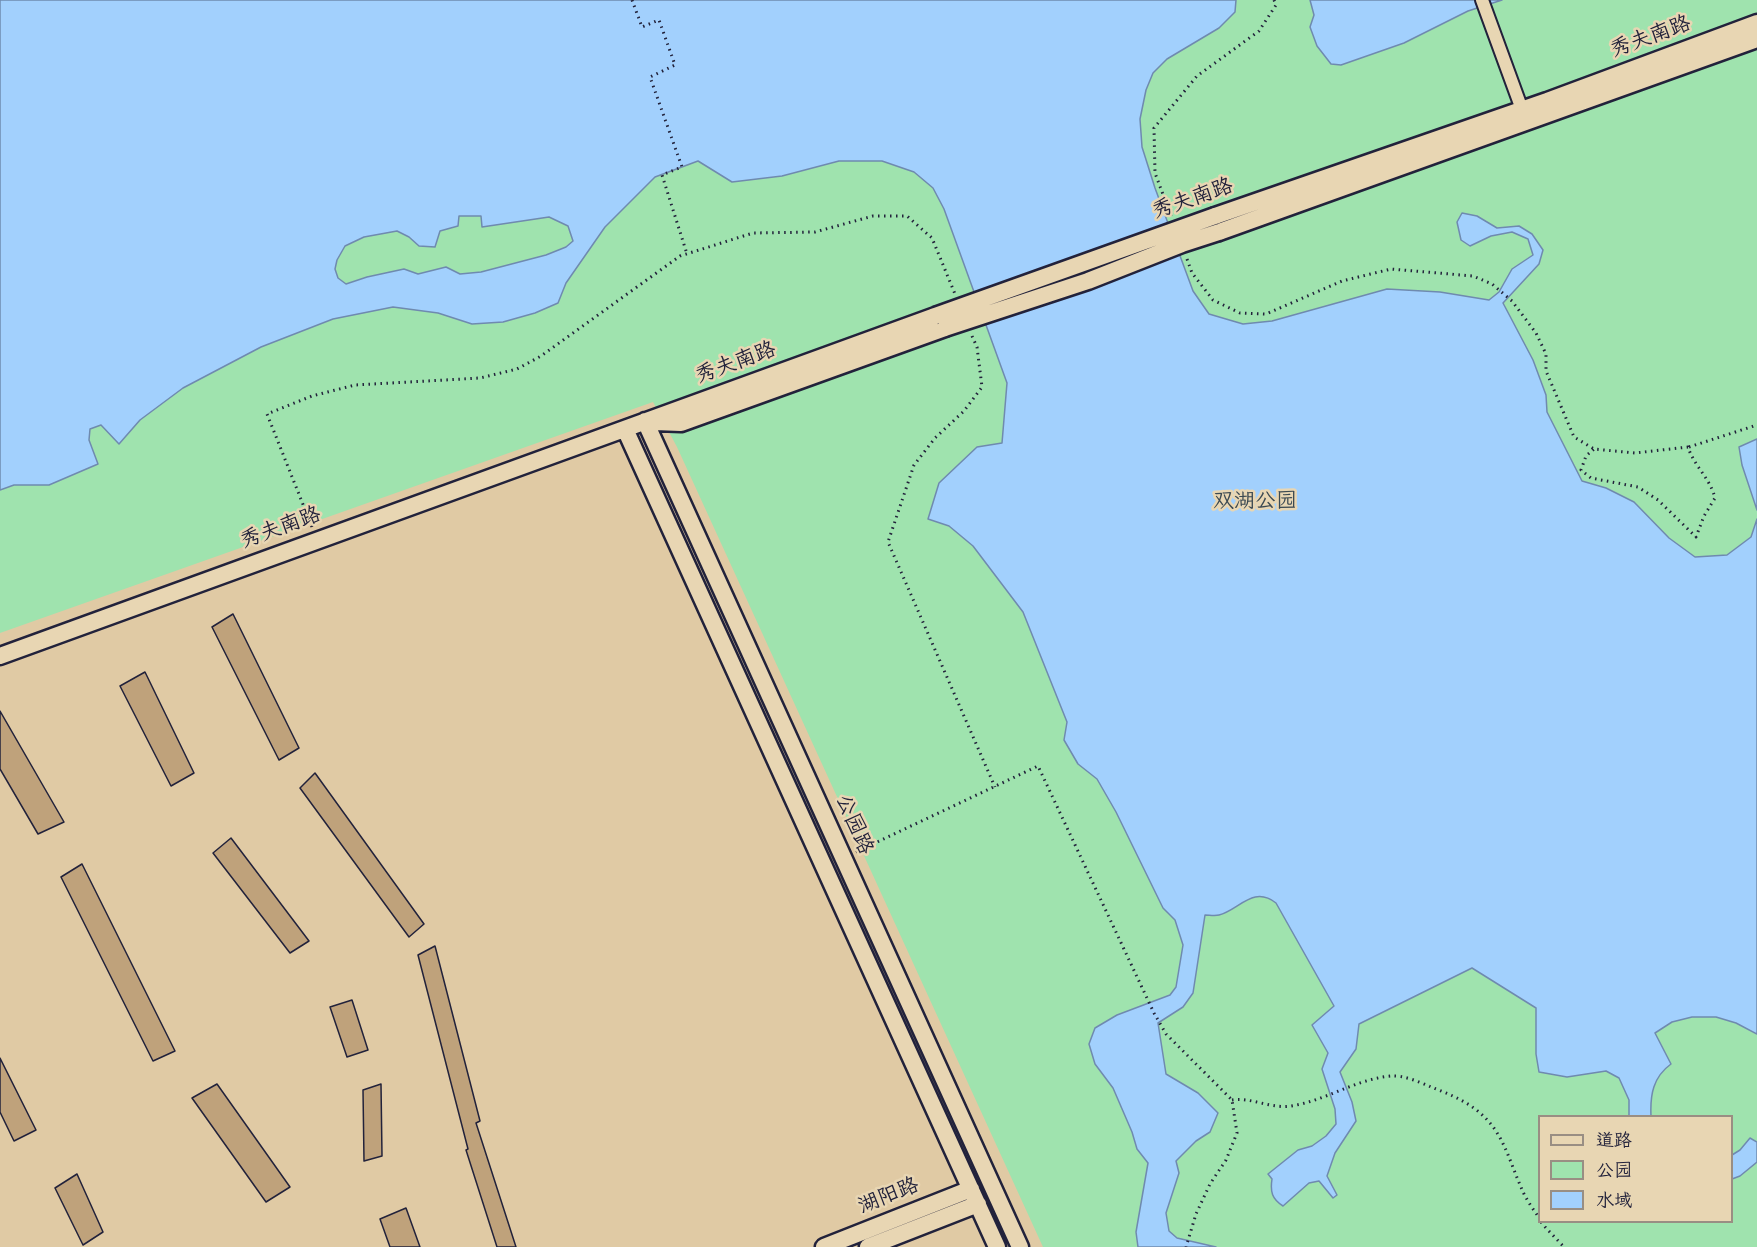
<!DOCTYPE html>
<meta charset="utf-8">
<style>
body{margin:0}
#map{position:relative;width:1757px;height:1247px;overflow:hidden;background:#e0caa4;font-family:"Architects Daughter","LXGW WenKai TC",sans-serif}
canvas{display:block}
.legend{position:absolute;left:1538px;top:1115px;width:195px;height:108px;box-sizing:border-box;background:#e8d6b3;border:2px solid #998e83;margin:0;padding:8px 10px;list-style:none;font-size:18px;color:#22223b}
.legend li{display:flex;align-items:center;gap:12px;height:30px}
.legend b{width:30px;border:2px solid #998e83}
</style>
<div id="map">
<canvas width="1757" height="1247"></canvas>
<ul class="legend">
<li><b style="height:8px;background:#e8d6b3"></b>道路</li>
<li><b style="height:16px;background:#9fe3ae"></b>公园</li>
<li><b style="height:16px;background:#a2d0fd"></b>水域</li>
</ul>
</div>
<script>
const ctx = document.querySelector('canvas').getContext('2d');
ctx.lineJoin = 'round';
function fill(path, color) {
  ctx.fillStyle = color;
  ctx.fill(path, 'evenodd');
}
function stroke(path, color, width, dash) {
  ctx.strokeStyle = color;
  ctx.lineWidth = width;
  ctx.lineCap = dash ? 'butt' : 'round';
  ctx.setLineDash(dash || []);
  ctx.stroke(path);
}
function drawText(font, color, halo, rows, align = 'center') {
  ctx.font = font + ' "Architects Daughter","LXGW WenKai TC",sans-serif';
  ctx.lineWidth = 5;
  ctx.setLineDash([]);
  ctx.textBaseline = 'middle';
  ctx.strokeStyle = halo;
  ctx.fillStyle = color;
  for (const [text, x, y, turn = 0] of rows) {
    ctx.save();
    ctx.translate(x, y);
    ctx.rotate((+turn || 0) * Math.PI / 180);
    ctx.textAlign = isNaN(turn) ? turn : align;
    if (halo) ctx.strokeText(text, 0, 0);
    ctx.fillText(text, 0, 0);
    ctx.restore();
  }
}
const green = new Path2D(`
 M0,0H1757V1247H1043L677,447L653,402L0,633ZM1540,1116H1732V1222H1540Z`);
const water = new Path2D(`
 M0,0H1236L1235,12L1219,28L1167,59L1153,73L1146,90L1140,119L1142,147L1155,188L1193,291L1209,314L1243,324L1272,321L1387,289L1440,292L1489,300L1499,292L1512,269L1533,255L1528,239L1512,232L1491,236L1470,246L1461,240L1457,222L1462,213L1477,216L1497,228L1519,226L1532,234L1543,250L1539,264L1503,303L1533,360L1546,395L1547,412L1582,481L1606,488L1634,502L1669,538L1695,557L1727,555L1751,537L1757,519V1034L1736,1023L1716,1017H1692L1672,1022L1655,1033L1671,1064C1653,1077 1650,1095 1651,1116H1629V1100L1619,1078L1606,1071L1567,1077L1539,1072L1536,1054V1008L1472,968L1359,1024L1356,1049L1340,1072L1352,1102L1356,1121L1335,1153L1327,1176L1337,1195L1333,1198L1319,1181L1309,1183L1283,1206C1272,1199 1270,1192 1272,1179L1268,1174L1298,1150L1312,1146L1326,1136L1336,1124L1335,1109L1322,1069L1328,1053L1312,1025L1334,1006L1276,903C1253,885 1239,910 1219,915C1215,916 1209,915 1205,915L1193,993L1183,1007L1158,1023L1166,1074L1198,1093L1218,1113L1210,1132L1196,1141L1176,1161L1179,1173L1166,1213L1169,1231L1177,1238L1216,1247H1138L1136,1232L1148,1163L1137,1149L1132,1132L1113,1088L1095,1064L1089,1044L1095,1028L1117,1015L1170,995L1176,987L1183,945L1175,920L1163,908L1116,812L1097,779L1078,764L1064,740L1067,722L1023,612L973,546L949,526L928,519L939,483L977,447L1002,443L1007,383L944,209L933,188L914,172L882,161H839L782,176L732,182L698,161L655,177L605,227L566,283L558,303L535,313L503,322L472,324L438,313L393,307L333,319L261,347L183,388L140,420L119,444L101,425L90,429L89,440L98,464L49,485H14L0,490ZM459,216H481L482,227L549,217L568,226L573,241L566,247L546,255L481,272L460,274L446,267L418,274L404,269L367,277L346,284L338,278L335,269L337,260L345,246L364,237L397,231L409,237L419,246L435,247L440,231L458,226Z
 M1310,0H1502L1468,11L1404,43L1341,65L1331,64L1317,46L1310,27L1314,15Z
 M1757,439V510L1742,465L1739,447Z
 M1750,1138L1757,1142V1162L1740,1176L1732,1179V1155L1740,1150Z`);
const building = new Path2D(`
 M233,614L299,748L279,760L212,627Z
 M145,672L194,773L171,786L120,686Z
 M0,711L64,822L38,834L0,769Z
 M315,773L424,924L409,937L300,788Z
 M231,838L309,941L290,953L213,853Z
 M82,864L175,1051L153,1061L61,877Z
 M435,946L480,1121L476,1123L516,1247H497L466,1150L468,1149L418,955Z
 M352,1000L368,1050L347,1057L330,1007Z
 M0,1058L36,1130L14,1141L0,1112Z
 M217,1084L290,1187L266,1202L192,1098Z
 M381,1084L382,1156L364,1161L363,1090Z
 M77,1174L103,1232L83,1245L55,1188Z
 M406,1208L420,1247H390L380,1219Z`);
const path = new Path2D(`
 M632,0L642,27L659,20L675,65L650,77L682,167L662,175L687,254
 M1171,216L1155,173L1154,128L1197,76L1259,31L1276,5L1274,0
 M1187,259L1192,273L1213,300L1240,313L1266,314L1342,281L1391,269L1473,276L1492,284L1512,301L1536,333L1546,354V371L1574,437L1594,449L1635,453L1688,447C1694,466 1710,478 1715,498L1704,516L1696,537L1658,500L1638,487L1591,478L1581,470L1586,456L1594,449
 M972,336L977,347L982,387L964,411L935,438L914,465L888,542L995,787
 M1689,447L1757,425
 M312,527L267,414L312,396L355,385L480,378L517,369L541,356L680,256L753,233L815,232L873,216H907L932,238L955,294
 M856,852L1038,766L1154,1013L1166,1034L1232,1100L1237,1133L1226,1160L1210,1184L1196,1214L1186,1247
 M1232,1100C1251,1097 1271,1109 1291,1106C1325,1101 1356,1079 1391,1076C1403,1075 1420,1082 1431,1087C1452,1095 1474,1104 1489,1122C1505,1140 1511,1165 1521,1187C1525,1198 1533,1209 1540,1219
 M1541,1222L1546,1228L1564,1247`);
const street = new Path2D(`
 M1482,0L1524,115`);
const secondary = new Path2D(`
 M1215,216L1547,101L1757,23
 M1219,232L1757,39
 M645,421L1020,1247
 M655,422L681,423L945,328
 M625,429L997,1247
 M0,656L935,316
 M824,1247L971,1189
 M868,1247L978,1204`);
const secondaryBridge = new Path2D(`
 M935,316L1215,216
 M945,328L1088,281L1182,244L1219,232`);
const streetNames = [
 ["秀夫南路",1651,38,-20],
 ["秀夫南路",1193,200,-19],
 ["秀夫南路",736,364,-20],
 ["秀夫南路",281,529,-20],
 ["公园路",853,825,66],
 ["湖阳路",889,1197,-22]
];
const parkNames = [
 ["双湖公园",1255,503]
];
fill(green, '#9fe3ae');
fill(water, '#a2d0fd');
stroke(water, '#6f8aaf', 1.5);
fill(building, '#bfa27b');
stroke(building, '#22223b', 1.5);
stroke(street, '#22223b', 16);
stroke(secondary, '#22223b', 21);
stroke(path, '#22223b', 3, [1.5, 4.5]);
stroke(street, '#e8d6b3', 12);
stroke(secondary, '#e8d6b3', 16);
stroke(secondaryBridge, '#22223b', 21, []);
stroke(secondaryBridge, '#e8d6b3', 16);
drawText('21px', '#22223b', '#e8d6b3', streetNames);
drawText('21px', '#3b4952', '#e8d6b3', parkNames);
</script>
